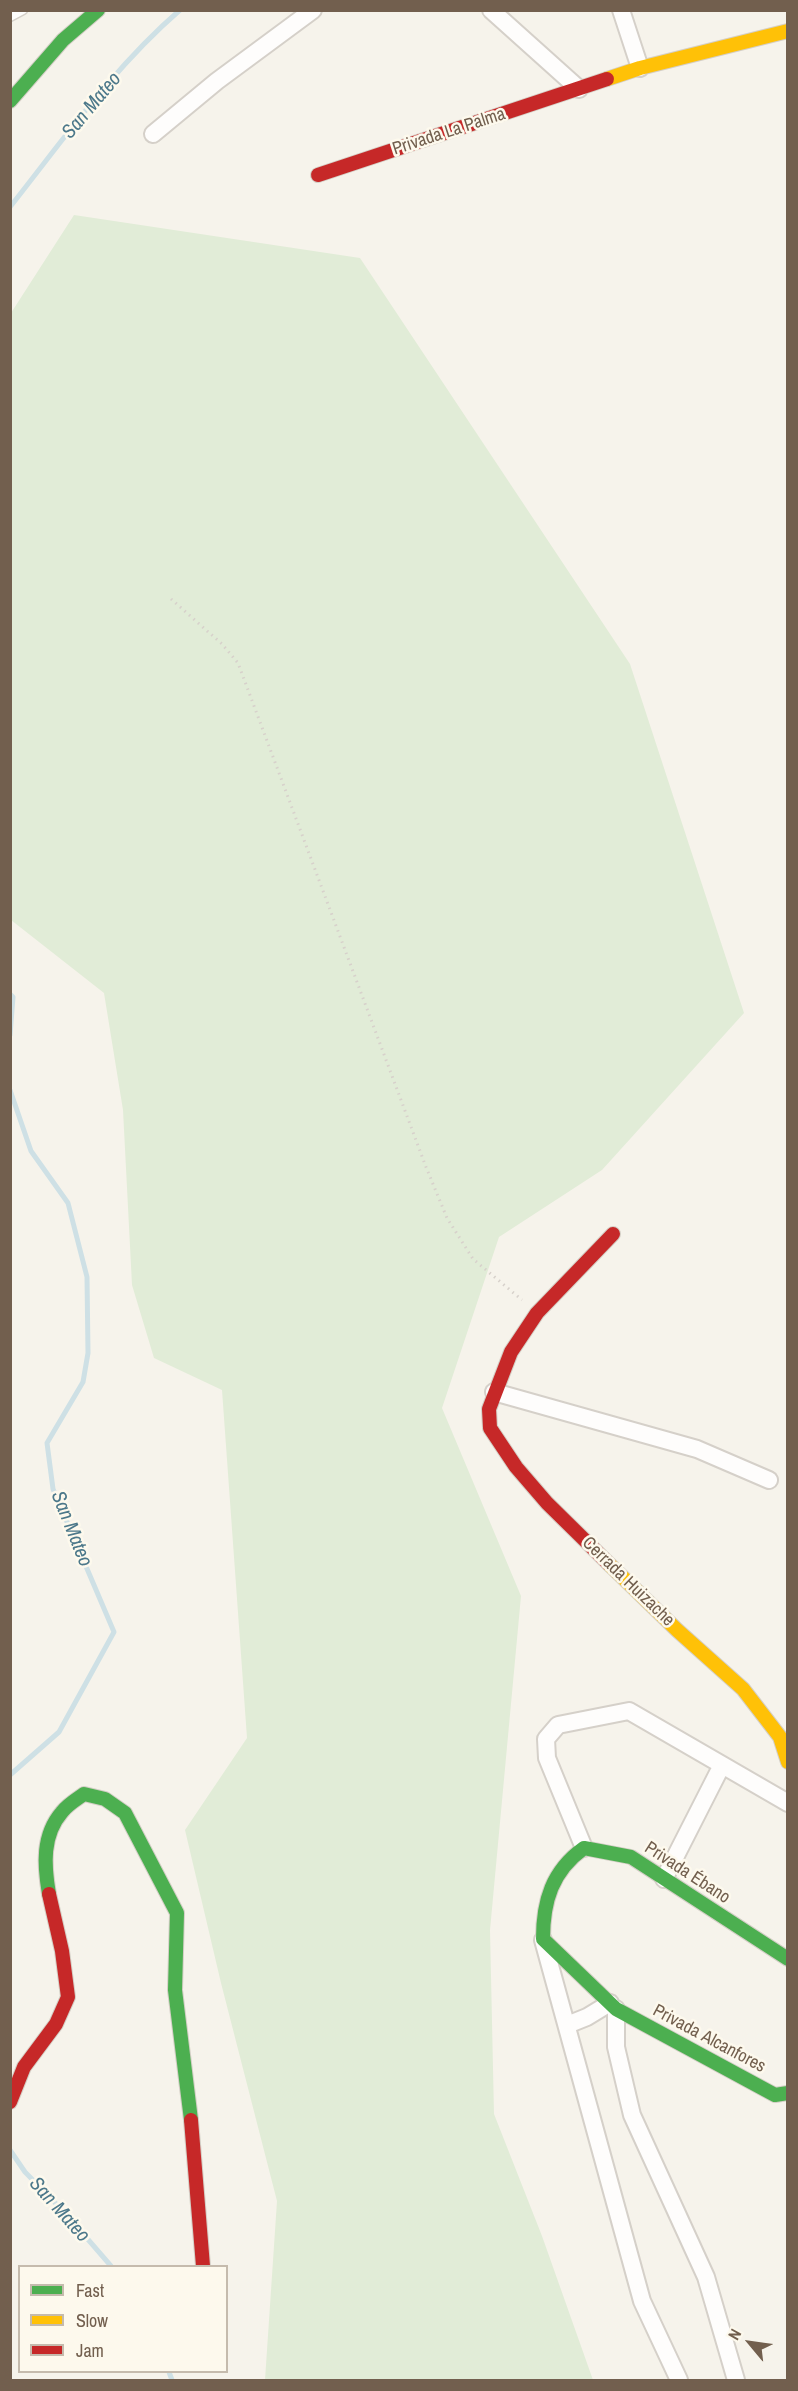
<!DOCTYPE html>
<meta charset="utf-8">
<style>
body{margin:0}
#map{position:relative;width:798px;height:2391px;overflow:hidden;background:#f6f3eb;font-family:"Archivo Narrow",sans-serif}
canvas{display:block}
.frame{position:absolute;inset:0;border:12px solid #725f4e;pointer-events:none}
.legend{position:absolute;left:18px;top:2265px;width:210px;height:108px;box-sizing:border-box;background:#fdf9ed;border:2px solid #c5bbad;margin:0;padding:8px 10px;list-style:none;font-size:18px;color:#725f4e}
.legend li{display:flex;align-items:center;gap:12px;height:30px}
.legend b{width:30px;border:2px solid #c5bbad}
.north{position:absolute;left:720px;top:2313px;width:60px;height:60px;-webkit-text-stroke:4px #fdf9ed;paint-order:stroke;rotate:299deg;font-size:16px;font-weight:700;line-height:24px;text-align:center;color:#725f4e}
.north::after{content:'';display:block;margin:auto;width:21px;height:27px;background:#725f4e;clip-path:polygon(50% 0,100% 100%,50% 72%,0 100%)}
</style>
<div id="map">
<canvas width="798" height="2391"></canvas>
<div class="frame"></div>
<ul class="legend">
<li><b style="height:8px;background:#4caf50"></b>Fast</li>
<li><b style="height:8px;background:#ffc107"></b>Slow</li>
<li><b style="height:8px;background:#c62828"></b>Jam</li>
</ul>
<div class="north">N</div>
</div>
<script>
const ctx = document.querySelector('canvas').getContext('2d');
ctx.lineJoin = 'round';
function fill(path, color) {
  ctx.fillStyle = color;
  ctx.fill(path, 'evenodd');
}
function stroke(path, color, width, dash) {
  ctx.strokeStyle = color;
  ctx.lineWidth = width;
  ctx.lineCap = dash ? 'butt' : 'round';
  ctx.setLineDash(dash || []);
  ctx.stroke(path);
}
function drawText(font, color, halo, rows, align = 'center') {
  ctx.font = font + ' "Archivo Narrow",sans-serif';
  ctx.lineWidth = 5;
  ctx.setLineDash([]);
  ctx.textBaseline = 'middle';
  ctx.strokeStyle = halo;
  ctx.fillStyle = color;
  for (const [text, x, y, turn = 0] of rows) {
    ctx.save();
    ctx.translate(x, y);
    ctx.rotate((+turn || 0) * Math.PI / 180);
    ctx.textAlign = isNaN(turn) ? turn : align;
    if (halo) ctx.strokeText(text, 0, 0);
    ctx.fillText(text, 0, 0);
    ctx.restore();
  }
}
const green = new Path2D(`
 M74,215L360,258L630,664L744,1013L602,1170L499,1237L442,1408L521,1596L490,1930L494,2114L542,2236L593,2380H265L277,2201L221,1983L185,1830L247,1738L222,1390L154,1358L132,1285L123,1110L104,993L11,920V313Z`);
const stream = new Path2D(`
 M10,207C63,140 114,67 180,10
 M10,994L13,997L10,1035
 M10,1090L31,1151L68,1203L87,1277L88,1353L83,1382L47,1443L53,1489L114,1632L59,1732L10,1775
 M10,2150L25,2172L66,2214L111,2266
 M169,2372L172,2380`);
const path = new Path2D(`
 M171,599L222,644L238,663L426,1167L447,1218L473,1259L522,1300`);
const lane = new Path2D(`
 M10,17L23,10`);
const street = new Path2D(`
 M491,10L579,89
 M621,10L640,68
 M153,134L217,81L313,10
 M494,1392L697,1449L769,1480
 M584,1848L547,1758L546,1739L558,1725L629,1711L788,1803
 M664,1879L722,1765
 M543,1940L642,2301L679,2380
 M616,2009V2047L632,2115L706,2277L736,2380
 M567,2025L587,2017L610,2003`);
const fast = new Path2D(`
 M10,101L63,40L98,10
 M49,1894C44,1865 42,1835 62,1812C67,1805 77,1799 84,1794L105,1799L125,1813L177,1913L175,1990L191,2120
 M788,1959L631,1857L584,1848C552,1871 543,1901 543,1939L616,2009L775,2095L788,2093`);
const slow = new Path2D(`
 M607,79L640,68L788,31
 M609,1564L677,1630L743,1689L780,1737L788,1762`);
const jam = new Path2D(`
 M318,175L607,79
 M609,1564L547,1503L516,1467L490,1428L489,1409L511,1352L537,1313L613,1234
 M10,2102L24,2067L56,2024L68,1997L62,1951L49,1894
 M191,2120L203,2266`);
const streetNames = [
 ["Privada La Palma",449,132,-18],
 ["Cerrada Huizache",628,1582,44],
 ["Privada Ébano",687,1873,33],
 ["Privada Alcanfores",709,2039,28]
];
const waterNames = [
 ["San Mateo",92,106,-50],
 ["San Mateo",71,1529,68],
 ["San Mateo",59,2210,48]
];
fill(green, '#e1ecd7');
stroke(stream, '#cee0e5', 5);
stroke(lane, '#d5d0c9', 11);
stroke(street, '#d5d0c9', 20);
stroke(fast, '#d4cfc6', 16);
stroke(slow, '#d4cfc6', 16);
stroke(jam, '#d4cfc6', 16);
stroke(path, '#d7d1cb', 3, [1.5, 4.5]);
stroke(lane, '#fefdfc', 8);
stroke(street, '#fefdfc', 16);
stroke(fast, '#4caf50', 14);
stroke(slow, '#ffc107', 14);
stroke(jam, '#c62828', 14);
drawText('18px', '#725f4e', '#fdf9ed', streetNames);
drawText('italic 20px', '#4c788a', '#fdf9ed', waterNames);
</script>
